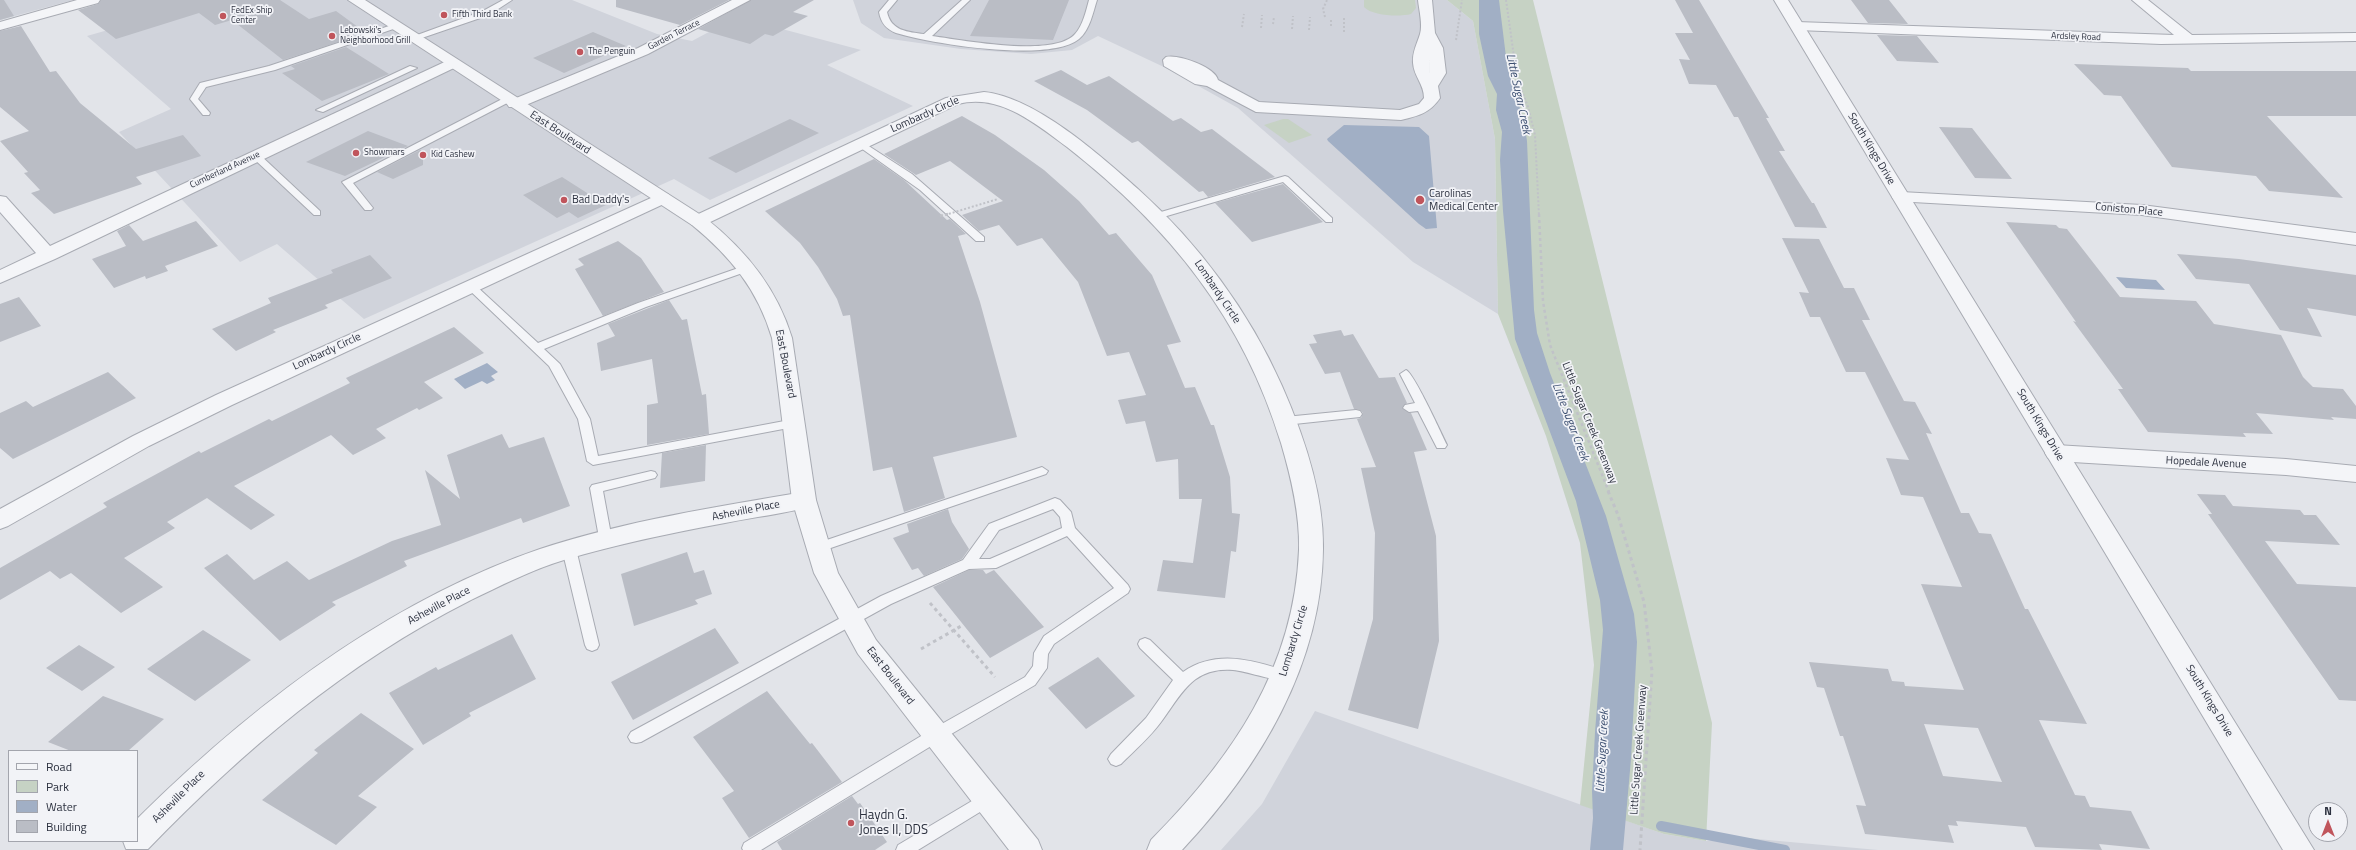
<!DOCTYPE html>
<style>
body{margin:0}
#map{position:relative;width:2356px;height:850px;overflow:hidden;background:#e2e4e9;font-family:"Titillium Web",sans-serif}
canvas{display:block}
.legend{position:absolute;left:8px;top:750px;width:130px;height:92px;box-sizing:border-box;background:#f2f3f7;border:1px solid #a3a5ad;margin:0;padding:5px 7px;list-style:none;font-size:12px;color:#2c313f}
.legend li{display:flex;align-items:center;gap:8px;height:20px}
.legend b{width:20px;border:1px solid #a3a5ad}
.north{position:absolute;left:2308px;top:802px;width:40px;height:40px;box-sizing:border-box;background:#f2f3f7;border:1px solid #a3a5ad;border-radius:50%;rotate:0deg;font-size:11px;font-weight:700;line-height:16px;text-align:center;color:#2c313f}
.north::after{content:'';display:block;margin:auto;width:14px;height:18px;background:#c0555c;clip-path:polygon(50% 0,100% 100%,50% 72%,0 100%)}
</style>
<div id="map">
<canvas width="2356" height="850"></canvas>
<ul class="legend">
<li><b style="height:5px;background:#f4f5f8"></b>Road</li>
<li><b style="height:11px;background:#c6d2c4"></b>Park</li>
<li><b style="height:11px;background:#a1afc5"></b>Water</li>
<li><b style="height:11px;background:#babdc5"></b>Building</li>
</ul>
<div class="north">N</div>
</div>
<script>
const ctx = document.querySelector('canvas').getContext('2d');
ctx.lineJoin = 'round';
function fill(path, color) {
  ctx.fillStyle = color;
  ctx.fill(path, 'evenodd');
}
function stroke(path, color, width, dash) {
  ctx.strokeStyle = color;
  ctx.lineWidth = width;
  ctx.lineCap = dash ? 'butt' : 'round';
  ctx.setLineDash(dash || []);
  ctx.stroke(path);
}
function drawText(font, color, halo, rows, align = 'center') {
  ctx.font = font + ' "Titillium Web",sans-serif';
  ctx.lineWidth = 3.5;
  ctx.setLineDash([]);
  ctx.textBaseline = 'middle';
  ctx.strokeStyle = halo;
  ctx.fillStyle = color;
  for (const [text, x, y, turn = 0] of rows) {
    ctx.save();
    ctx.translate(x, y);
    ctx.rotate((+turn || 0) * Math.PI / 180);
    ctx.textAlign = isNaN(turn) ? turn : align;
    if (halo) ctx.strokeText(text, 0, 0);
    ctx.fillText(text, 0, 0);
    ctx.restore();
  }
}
const built = new Path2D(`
 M0,0H73L0,20Z
 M137,0H572L657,34L692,41L737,17L861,50L827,65L913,106L710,200L674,179L364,319L277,244L240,262L119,132L171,109L87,36L157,16Z
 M853,0H1447L1473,21L1495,139L1498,314L1413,262L1238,108L1166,68L1098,36L1072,50L1031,54L961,49L884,38L861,23Z
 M1315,711L1664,834L1706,841L1735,837L1878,850H1221L1262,804Z`);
const green = new Path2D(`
 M1364,0H1415L1416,8L1411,14C1400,17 1372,16 1364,7Z
 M1447,0H1533L1712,723L1706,841L1664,834L1580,805L1594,665L1580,543L1546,436L1498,314L1495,139L1473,21Z
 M1283,119H1288L1312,135L1289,143L1264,125Z`);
const water = new Path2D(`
 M1479,0H1499L1507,65L1524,122L1527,141L1534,310L1537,333L1550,373L1606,516L1634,614L1637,642L1631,759L1623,850H1590L1593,818L1592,791L1595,732L1603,630L1600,600L1576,501L1515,339L1503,211L1500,160L1502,132L1496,110L1497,94L1488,76L1479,34Z
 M1344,125L1419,127L1429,136L1437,228L1426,229L1419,224L1328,141L1327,139Z
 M2116,277L2156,280L2165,290L2126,288Z
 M487,363L498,372L491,376L495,380L487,384L482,381L465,389L454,379Z`);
const stream = new Path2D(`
 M1661,826L1785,850`);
const building = new Path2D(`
 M0,0H4L14,16L0,20Z
 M101,0H280L309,19L336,11L362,30L338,42L283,60L232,20L215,25L199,13L116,39L78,10L98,4Z
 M616,0H729L680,25L616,7Z
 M751,0H814L793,12L808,16L773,36L765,34L750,44L698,29Z
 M989,0H1069L1053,40L970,36Z
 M1675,0H1699L1769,118H1766L1785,151H1779L1812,203H1814L1827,228L1795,227L1738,117H1734L1716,85L1689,84L1679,59L1690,60L1675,33H1693Z
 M1851,0H1889L1908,24L1868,23Z
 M21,26L50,72L56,71L80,103L136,149L183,135L201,156L136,177L142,184L54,214L31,193L40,190L24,173L28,172L0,141L29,131L0,107V31Z
 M593,32L626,46L564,73L533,58Z
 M1877,35L1917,36L1939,63L1897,61Z
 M346,47L389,74L322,101L282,73L295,69L291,66Z
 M2074,64L2188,68L2191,71H2356V116H2267L2343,198L2269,191L2256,176L2172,167L2121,96L2104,95Z
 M1061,70L1087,85L1109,76L1173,121L1181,118L1201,132L1212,129L1275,177L1208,197L1203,191L1199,192L1138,141L1132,143L1087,110L1034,81Z
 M962,116L995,135L1044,170L1079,201L1109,235L1116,233L1152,275L1181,342L1167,345L1185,388L1195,387L1211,425H1214L1230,477L1232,513L1240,514L1236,552L1231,551L1225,598L1157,591L1163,560L1193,563L1202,499H1179L1178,459L1156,462L1145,421L1126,424L1118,400L1146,395L1129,352L1107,356L1078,282L1042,238L1017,246L999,225L979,231L962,215L1003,201L950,161L916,175L884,154Z
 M790,119L819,133L736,173L708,158Z
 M1939,127L1972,128L2012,179L1975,178Z
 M368,131L408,146L345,176L306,162Z
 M420,150L423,151V165L393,179L377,172Z
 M874,159L904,180L947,220L950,219L966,234L958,236L980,302L1017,437L933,457L945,498L904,512L892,467L873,471L850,315L843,316L837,299L818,267L800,243L765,211Z
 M562,177L606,205L578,218L569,212L557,218L523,195Z
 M1283,184L1323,222L1252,242L1215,203Z
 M196,221L218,246L165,266L168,271L146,279L145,276L114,288L92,259L126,246L117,231L129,225L143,241Z
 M2006,222L2056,225L2059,228L2067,229L2120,297L2196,301L2214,324L2281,335L2303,377L2313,387L2343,389L2356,406V419L2331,417L2334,420L2256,413L2273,434L2243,433L2246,437L2148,432L2118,389H2123L2073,321L2076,322Z
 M1782,238L1819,239L1844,288H1854L1870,320H1862L1904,401L1915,402L1932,434L1926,433L1961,513H1969L1979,533L1991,534L2025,609H2028L2087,724L2039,720L2075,795L2085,796L2090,807L2131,811L2150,849L2099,844L2102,850L2035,847L2026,827L1956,821L1958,826L1948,825L1954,843L1865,834L1856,805L1866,806L1843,736H1840L1824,688L1817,687L1809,662L1888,669L1892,681L1904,682L1905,686L1964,690L1921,584L1962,587L1923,497L1901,495L1886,458L1909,460L1865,372H1846L1820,317H1810L1799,292L1809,293ZM1924,724L1978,728L2002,782L1943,776Z
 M618,241L641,258L664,292L603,316L575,269L584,265L578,259Z
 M2177,254L2239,259L2356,275V316L2307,308L2322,337L2280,330L2249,284L2196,279Z
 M370,255L392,278L325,305L328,308L273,330L276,332L236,351L212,329L271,303L268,298L333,273L331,270Z
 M19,297L41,326L0,342V304Z
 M669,300L682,320L687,319L702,395L706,394L709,434L647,445V405L658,403L652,359L601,371L597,343L615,336L608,324Z
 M454,327L484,353L424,382L443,398L419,410L417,408L376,429L386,438L353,455L331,435L234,486L275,515L251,530L207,498L167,522L175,528L124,558L163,587L121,613L71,573L60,579L50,571L0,600V568L107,507L103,503L199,451L201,453L269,419L272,421L350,383L346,378Z
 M1341,330L1344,336L1353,334L1379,378L1395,377L1407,403L1402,408L1411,413L1427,450L1414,452L1436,536L1439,641L1418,729L1348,710L1373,619L1375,533L1361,468L1376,467L1357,419L1361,418L1363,413L1360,410L1354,409L1340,372L1325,374L1309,344L1317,343L1313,335Z
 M108,372L136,398L13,459L0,448V413L26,401L33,407Z
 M502,434L509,448L544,437L570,506L523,523L521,518L404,561L407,566L332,602L336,605L280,641L204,568L227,554L254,580L287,561L309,580L392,541L441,525L425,470L460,499L447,455Z
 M706,445L705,481L660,488L662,453Z
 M2197,494L2225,495L2233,506L2300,510L2304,515H2316L2340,545L2265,541L2297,584L2356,587V701L2339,700L2208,514H2212Z
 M948,509L952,522L969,549L962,559L924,576L918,568L912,570L893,538L909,532L907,524Z
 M687,552L694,573L704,570L712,594L695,600L698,604L634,626L621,574Z
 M969,570H983L986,574L994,570L1044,627L990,658L933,587Z
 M715,628L739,663L633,720L611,682Z
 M203,630L251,660L195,701L147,669Z
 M512,634L536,679L469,713L471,716L423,745L389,693L436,667L438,670Z
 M79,645L115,667L82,691L46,668Z
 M1098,657L1135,696L1086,729L1048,688Z
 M767,691L810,744L812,743L842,782L749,838L722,798L734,791L693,737Z
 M103,696L164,719L128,751H71L48,742Z
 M361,713L414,749L358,796L377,807L336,845L262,800L318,753L314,750Z
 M852,796L858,804L860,803L887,842L875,850H782L777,842Z`);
const pathFar2 = new Path2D(`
 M1506,0L1517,78L1528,107L1535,135L1539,215
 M1325,17L1323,9L1327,0
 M1344,18V32
 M1331,20V27
 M1273,24L1274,17
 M1242,27L1244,14
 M1261,28L1262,15
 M1292,29L1293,16
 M1309,30L1310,17
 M1456,40L1462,0`);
const pathFar1 = new Path2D(`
 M1539,214L1543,301L1550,345L1609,492`);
const path = new Path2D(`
 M1608,491L1618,515L1644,602L1652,671L1640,850
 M930,603L995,677
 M921,649L963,625`);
const service = new Path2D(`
 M503,0H512L489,15L416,40L409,38L483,11Z
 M889,0H897L887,12C891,31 908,32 924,34L962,0H970L932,36C962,40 1054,58 1075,34C1083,25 1086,11 1089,0H1097C1093,12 1090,30 1079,39C1049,63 932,44 896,33C886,29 881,23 879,12Z
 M392,25L399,27L275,70L206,87L198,99L210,113L209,115H203L190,99L200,83L269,66Z
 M410,66L417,68L323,112L316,110Z
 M508,96L511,97V101L353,183L373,208L371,210H365L342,182Z
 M861,141L912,174L984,237V241H976L920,190L858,146L856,144Z
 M256,153L259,154L320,211V215H314L253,158V154Z
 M1285,176L1288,177L1332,218V222H1326L1283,182L1160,218H1154L1152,216L1154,214Z
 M747,265L751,266L752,268L751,270L646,307L544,349L560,364L590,419L598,456L795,419L799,420L801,423L799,426L593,465L587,461L578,419L549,366L465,286L466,284H474L538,343L638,303Z
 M1406,370C1414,373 1441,433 1447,445L1445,448H1437L1418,411L1409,412L1403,408L1405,405L1415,403L1400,374Z
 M1356,410L1360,411L1362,414L1360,417L1285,425L1279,421L1285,417Z
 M1042,467L1048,471L1046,474L822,551H812L810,548L812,545Z
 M651,471L655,472L657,475L655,478L603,491L612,540L610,543H600L590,488L592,485Z
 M1055,498L1060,500L1071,512L1075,528L1128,585L1130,589L1128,593L1054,644L1048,654L1047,668L1035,685L941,740L761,850H743L742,848L744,843L931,730L1025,677L1033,666L1034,653L1044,636L1114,588L1067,536L996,568L969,569L891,604L641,742L636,743L631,742L628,737L631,732L881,596L963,560L989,524ZM1053,509L1060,517L1062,528L990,559H979L999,530Z
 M569,544L574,546L576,549L599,645L597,649L592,651L587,649L585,645L562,549L564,546Z
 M1145,638L1150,640L1183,672C1216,649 1254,660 1289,672L1291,676L1289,680C1279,683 1247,671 1233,670C1192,667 1182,694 1161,722C1150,737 1135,750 1121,764L1116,766L1111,764L1108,759L1111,754L1146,718L1173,680L1140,648L1138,644L1140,640Z
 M987,792L993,794L995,799L993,804L918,850H896L898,845Z`);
const minor = new Path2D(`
 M77,0H100L98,3L0,30V22Z
 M732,0H750L648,54L521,107H509L507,104L509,101L638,48Z
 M1418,0H1432L1435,33L1443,48L1446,73L1438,86L1440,98C1430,113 1418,116 1401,120L1256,112L1207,86L1195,84L1164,66L1163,60L1166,57C1178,54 1215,67 1218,80L1259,102L1400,110L1419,104L1424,98C1424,84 1414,77 1413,63C1412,52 1417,44 1420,34C1423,25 1419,10 1418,0ZM1429,50L1430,73V74Z
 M2132,0H2148L2192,35L2356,33V41L2161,44L1797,30L1790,26L1797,22L2174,35Z
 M451,59L459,64L456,67L55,259L0,283V270L36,253L0,212V196L6,197L50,246Z
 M984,92C1035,97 1100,155 1138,189C1198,243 1249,311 1282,386C1304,436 1324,494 1323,549C1322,665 1259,768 1182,850H1147L1151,840C1232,758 1294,669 1299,550C1300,514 1291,477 1281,443C1243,318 1169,227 1067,147C1035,123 999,93 958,104L704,225H692L689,221L692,217L946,98Z
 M1901,192L2142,205L2356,233V245L2142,215L1895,201L1892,197L1895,193Z
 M662,193L668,194L671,198L668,202L232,405L149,446L8,526L0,529V509L133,436L216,395Z
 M2056,445L2286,459L2356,466V482L2286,475L2056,461L2048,458L2045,453L2048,448Z
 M804,492L812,494L816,500L812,506C784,514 754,517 725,523C671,533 617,544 564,560C531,570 500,586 469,601C346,663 243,751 148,849H126L123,841H137V819C251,706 386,602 540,549C625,521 716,507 804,492Z`);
const tertiary = new Path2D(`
 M348,0H365L704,217C745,249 777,288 792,338L816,500L838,573L876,640L1038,840L1042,850H1009L858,654L814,573L792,500L772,338C758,290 730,256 692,225Z
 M1774,0H1788L2314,850H2283Z`);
const pathBridgeFar1 = new Path2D(`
 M945,215L998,199`);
const pathBridge = new Path2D(`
 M940,216L948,214`);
const markers = [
 [444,15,4,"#c0555c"],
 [223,16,4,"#c0555c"],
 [332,36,4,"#c0555c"],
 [580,52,4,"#c0555c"],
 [356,153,4,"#c0555c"],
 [423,155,4,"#c0555c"],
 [564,200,4,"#c0555c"],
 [1420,200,5,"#c0555c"],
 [851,823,4,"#c0555c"]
];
const farPoinames = [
 ["FedEx Ship",231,11],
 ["Center",231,21],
 ["Fifth Third Bank",452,15],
 ["Lebowski's",340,31],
 ["Neighborhood Grill",340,41],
 ["The Penguin",588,52],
 ["Showmars",364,153],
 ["Kid Cashew",431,155]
];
const farStreetnames = [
 ["Garden Terrace",674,35,-27],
 ["Ardsley Road",2076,37,2],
 ["Cumberland Avenue",225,170,-25]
];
const streetNames = [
 ["Lombardy Circle",925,115,-24],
 ["East Boulevard",560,133,33],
 ["South Kings Drive",1871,149,59],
 ["Coniston Place",2129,210,5],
 ["Lombardy Circle",1217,292,56],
 ["Lombardy Circle",327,352,-25],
 ["East Boulevard",785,364,79],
 ["Little Sugar Creek Greenway",1589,423,68],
 ["South Kings Drive",2040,425,59],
 ["Hopedale Avenue",2206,463,3],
 ["Asheville Place",746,511,-11],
 ["Asheville Place",439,606,-28],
 ["Lombardy Circle",1294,641,-73],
 ["East Boulevard",890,676,52],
 ["South Kings Drive",2209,701,59],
 ["Little Sugar Creek Greenway",1639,750,-86],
 ["Asheville Place",179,797,-45]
];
const poiNames = [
 ["Carolinas",1429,194],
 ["Medical Center",1429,207],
 ["Bad Daddy's",572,200]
];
const waterNames = [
 ["Little Sugar Creek",1518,94,78],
 ["Little Sugar Creek",1570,422,69],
 ["Little Sugar Creek",1603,751,-87]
];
const nearPoinames = [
 ["Haydn G.",859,816],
 ["Jones II, DDS",859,831]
];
fill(built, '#d0d3db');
fill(green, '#c6d2c4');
fill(water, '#a1afc5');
stroke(stream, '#a1afc5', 10);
fill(building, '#babdc5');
stroke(service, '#a8abb3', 2);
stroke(minor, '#a8abb3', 2);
stroke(tertiary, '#a8abb3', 2);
stroke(pathFar2, '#c0c2c8', 2, [2, 2]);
stroke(pathFar1, '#c0c2c8', 2.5, [3, 3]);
stroke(path, '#c0c2c8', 3, [3.5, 3.5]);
fill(service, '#f4f5f8');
fill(minor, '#f4f5f8');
fill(tertiary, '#f4f5f8');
stroke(pathBridgeFar1, '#c0c2c8', 2, [2, 2]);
stroke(pathBridge, '#c0c2c8', 2.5, [3, 3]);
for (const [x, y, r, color] of markers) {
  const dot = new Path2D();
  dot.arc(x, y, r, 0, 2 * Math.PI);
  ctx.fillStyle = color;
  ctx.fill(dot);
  stroke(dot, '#f2f3f7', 1.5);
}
drawText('9px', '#2c313f', '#f2f3f7', farPoinames, 'left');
drawText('9px', '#2c313f', '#f2f3f7', farStreetnames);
drawText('11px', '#2c313f', '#f2f3f7', streetNames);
drawText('11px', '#2c313f', '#f2f3f7', poiNames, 'left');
drawText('italic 12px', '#3a4d6f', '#f2f3f7', waterNames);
drawText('13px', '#2c313f', '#f2f3f7', nearPoinames, 'left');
</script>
